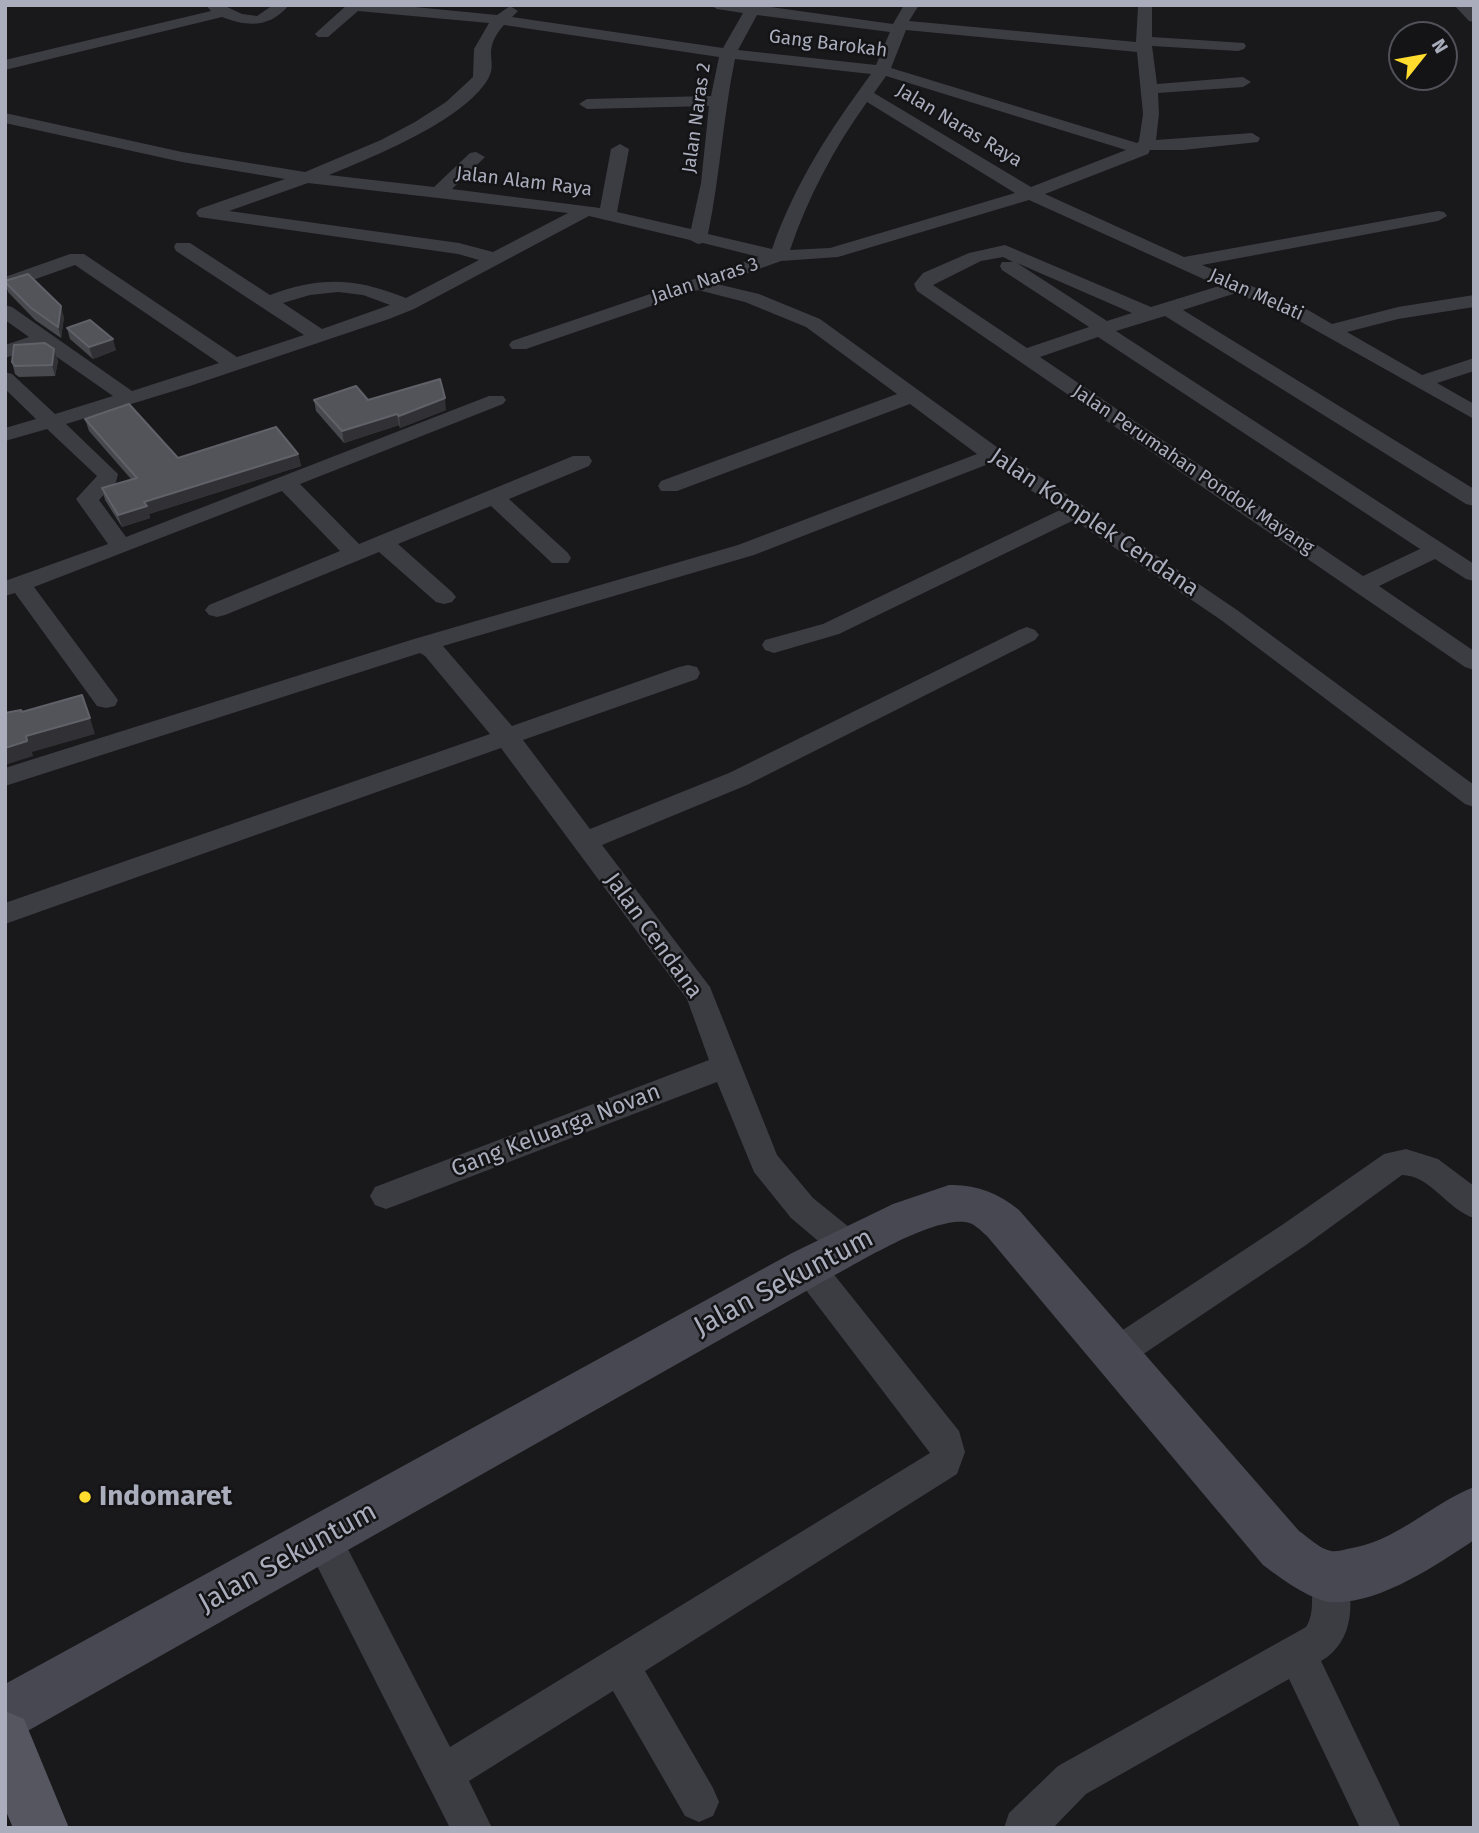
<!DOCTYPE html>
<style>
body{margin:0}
#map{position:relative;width:1479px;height:1833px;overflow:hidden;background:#19191c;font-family:"Fira Sans",sans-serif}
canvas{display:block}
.frame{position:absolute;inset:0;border:7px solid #aaadbc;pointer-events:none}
.north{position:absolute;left:1388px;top:21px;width:70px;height:70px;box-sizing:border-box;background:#141417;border:2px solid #505159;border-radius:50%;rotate:59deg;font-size:19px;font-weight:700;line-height:28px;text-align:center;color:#aaadbc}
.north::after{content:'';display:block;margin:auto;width:24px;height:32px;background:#ffdc2e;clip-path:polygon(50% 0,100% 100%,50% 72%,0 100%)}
</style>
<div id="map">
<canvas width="1479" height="1833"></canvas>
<div class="frame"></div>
<div class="north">N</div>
</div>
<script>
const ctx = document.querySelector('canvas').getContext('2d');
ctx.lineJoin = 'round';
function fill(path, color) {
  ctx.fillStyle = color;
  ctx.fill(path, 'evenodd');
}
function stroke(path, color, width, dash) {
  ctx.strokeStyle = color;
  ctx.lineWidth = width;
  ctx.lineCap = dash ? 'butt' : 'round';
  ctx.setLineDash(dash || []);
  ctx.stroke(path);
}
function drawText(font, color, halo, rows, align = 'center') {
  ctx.font = font + ' "Fira Sans",sans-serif';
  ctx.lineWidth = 5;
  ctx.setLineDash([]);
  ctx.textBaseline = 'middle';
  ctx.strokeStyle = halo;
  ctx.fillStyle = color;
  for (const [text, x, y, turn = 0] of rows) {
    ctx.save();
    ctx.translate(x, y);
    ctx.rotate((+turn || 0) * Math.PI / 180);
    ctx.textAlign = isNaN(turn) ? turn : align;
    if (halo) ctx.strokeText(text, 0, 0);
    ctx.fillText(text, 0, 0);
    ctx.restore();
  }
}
const street = new Path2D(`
 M206,5H223L242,14L257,16L273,5H289C270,28 248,27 222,17L5,70V60L211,11Z
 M347,5H394L497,15L510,6L518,11L512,17L723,48L743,13L717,9L710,5H756L893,24L904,5H919L909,21L1136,42L1138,7L1152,5V37L1244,43L1246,46L1244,49L1238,51L1152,46L1157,84L1243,77L1251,82L1243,87L1158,93L1159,114L1156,140L1252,133L1260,138L1258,142L1183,150H1150L1148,154L1045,194L1184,257L1438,211L1444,212L1447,216L1438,221L1202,265L1308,310L1332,324L1398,307L1474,295V307L1398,319L1347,332L1422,375L1474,358V371L1437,383L1474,404V419L1294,318L1236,293L1183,310L1474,489V506L1466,504L1165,316L1116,331L1474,564V581L1466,579L1435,559L1379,586L1474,651V670L1465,667L917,291L914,284L923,273L969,253L1005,245L1151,307L1219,286L1029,200L838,257L781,261L717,284L759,294L820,319L1001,450L1237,610L1474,785V807L1465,804L1221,620L1074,520L839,634L774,653L765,650L762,645L765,640L823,624L1060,510L991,463L754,555L443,646L512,726L679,667L688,665L697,667L700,673L697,679L523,740L590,829L729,773L1019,630L1027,627L1035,630L1039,635L1035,640L747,785L602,845L710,987L777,1155L813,1198L860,1236L864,1246L860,1256L848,1260L836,1256L791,1218L754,1172L717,1082L397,1205L386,1209L375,1205L370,1196L375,1187L709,1060L687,999L501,748L5,924V903L490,734L425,656L420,653L5,786V768L414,639L738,545L977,454L910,404L677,491H661L658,486L661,481L897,394L806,327L745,302L698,290L526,349H512L509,345L512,341L759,257L703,243L698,244L690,240L589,216L414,309L389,319L190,386L66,424L118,474L116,482L99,500L126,537L489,396H503L506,400L503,404L300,484L359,544L573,456H589L592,461L589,466L509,499L568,553L571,558L568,563H552L491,506L398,544L452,592L456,597L452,602L444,604L436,602L379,552L225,615L217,617L209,615L205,610L209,605L340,551L282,491L34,587L118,700L115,706L106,708L97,706L15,593L5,596V581L108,544L76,499L97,476L47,429L5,441V428L36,419L5,389V372L12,374L55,414L113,396L41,346L5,358V345L29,337L5,320V305L12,307L132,391L219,363L75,265L5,290V277L70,254H84L237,357L304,335L176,251L174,247L176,243H190L270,295C322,276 355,278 406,298L479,260L458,254L199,217L196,213L199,209L285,179L182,162L5,123V113L182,152L305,172L381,140L415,122L446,102L473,77L474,49L489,23L358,11L328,37H318L315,34L318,31ZM757,15L890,32L876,65L738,50ZM504,25L719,57L711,96L587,99L579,104L587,109L709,106L701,183L691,229L617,212L629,149L620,144L611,149L600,208L452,189L485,157L476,152L470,153L434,187L329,175C373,157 463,121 488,79C499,61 480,52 504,25ZM906,30L1137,52L1143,114L1139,141L1137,143L891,68ZM735,59L871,74C830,130 795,183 772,249L708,234C720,176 723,117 735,59ZM886,76L1126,150L1031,187L874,93ZM867,102L1015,193L830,248L790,250C808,197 834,148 867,102ZM308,183L568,213L493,252L459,243L229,211ZM1003,257L1013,262H1002L1000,266L1002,270L1089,327L1027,348L933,285L981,261ZM1017,263L1132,313L1107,321ZM338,292L363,295L390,305L322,329L283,303L310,295ZM1098,337L1420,549L1363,576L1040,357Z
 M1454,5H1470L1474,9V22L1469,21Z
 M1406,1149L1438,1159L1474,1186V1218C1448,1210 1430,1175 1402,1175L1306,1245L1127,1365L1115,1369L1103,1365L1098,1354L1103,1343L1282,1225L1384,1154Z
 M808,1253L820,1257L959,1431L965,1452L957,1474L645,1671L713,1788L719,1802L713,1816L699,1822L685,1816L613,1691L469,1781L492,1828H450L310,1552L305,1539L310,1526L323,1521L336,1526L450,1747L930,1453L796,1277L791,1267L796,1257Z
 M1329,1559L1342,1564C1356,1597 1355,1642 1321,1661L1401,1828H1360L1289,1679L1086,1794L1053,1828H1004L1009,1813L1058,1766L1306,1627C1318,1608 1307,1585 1316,1564Z`);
const secondary = new Path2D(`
 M949,1185C976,1184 998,1193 1019,1210L1299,1531C1308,1537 1320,1549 1331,1551C1336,1552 1343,1550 1347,1549C1396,1542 1429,1505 1474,1487V1540C1437,1565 1376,1606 1330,1602C1310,1600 1279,1577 1263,1565L987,1236C981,1231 973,1222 965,1222C929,1218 857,1264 824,1281L24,1733L5,1741V1684L792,1253L893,1204Z`);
const primary = new Path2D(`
 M5,1711L24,1719L69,1828H13L5,1809Z`);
const wall = new Path2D(`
 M5,281L64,317L61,338L35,320L8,292Z
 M67,328L116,350L93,359L70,339Z
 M54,349L58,361L55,376L19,377L15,374L12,362Z
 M314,400H368L446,410L400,428L399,425L344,443L316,411Z
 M85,419L178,458L298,454L301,466L149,514L150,518L122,527L105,500L102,488L131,479L89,431Z`);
const shadedWall = new Path2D(`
 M61,306L64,317L61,338L58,327Z
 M113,339L116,350L93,359L89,347Z
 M54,349L58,361L55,376L52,365Z
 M445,398L446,410L400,428L399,416Z
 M397,414L399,425L344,443L342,431Z
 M298,454L301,466L149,514L150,518L122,527L118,515L144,502Z
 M90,718L95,734L32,752L33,756L5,765V748L26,736Z`);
const building = new Path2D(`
 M28,274L61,306L58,327L31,308L5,282V281Z
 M90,320L113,339L89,347L67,328Z
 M45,343L54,349L52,365L15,366L12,362L14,345Z
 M440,379L445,398L399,416L397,414L342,431L314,400L356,386L368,400Z
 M129,404L178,458L276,427L298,454L144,502L147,506L118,515L102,488L137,478L85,419Z
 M82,695L90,718L26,736L27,741L5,748V713L21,710L22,712Z`);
const markers = [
 [85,1497,7,"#ffdc2e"]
];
const farStreetnames = [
 ["Gang Barokah",828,44,7],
 ["Jalan Naras 2",697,118,-82],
 ["Jalan Naras Raya",959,126,31],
 ["Jalan Alam Raya",524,182,7],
 ["Jalan Naras 3",705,281,-18],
 ["Jalan Melati",1256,295,24],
 ["Jalan Perumahan Pondok Mayang",1193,470,34]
];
const streetNames = [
 ["Jalan Komplek Cendana",1094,523,34],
 ["Jalan Cendana",653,936,54],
 ["Gang Keluarga Novan",556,1131,-21]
];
const nearStreetnames = [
 ["Jalan Sekuntum",784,1283,-28],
 ["Jalan Sekuntum",288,1558,-29]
];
const nearPoinames = [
 ["Indomaret",99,1497]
];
fill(street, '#3c3c43');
fill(secondary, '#474851');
fill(primary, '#555660');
fill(wall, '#48494e');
fill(shadedWall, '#313135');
fill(building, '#53535a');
stroke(building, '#606169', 2);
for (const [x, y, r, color] of markers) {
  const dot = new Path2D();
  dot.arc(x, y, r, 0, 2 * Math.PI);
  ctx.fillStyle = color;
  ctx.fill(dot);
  stroke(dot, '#141417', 2.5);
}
drawText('19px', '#aaadbc', '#141417', farStreetnames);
drawText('23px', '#aaadbc', '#141417', streetNames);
drawText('28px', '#aaadbc', '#141417', nearStreetnames);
drawText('bold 28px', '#aaadbc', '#141417', nearPoinames, 'left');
</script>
